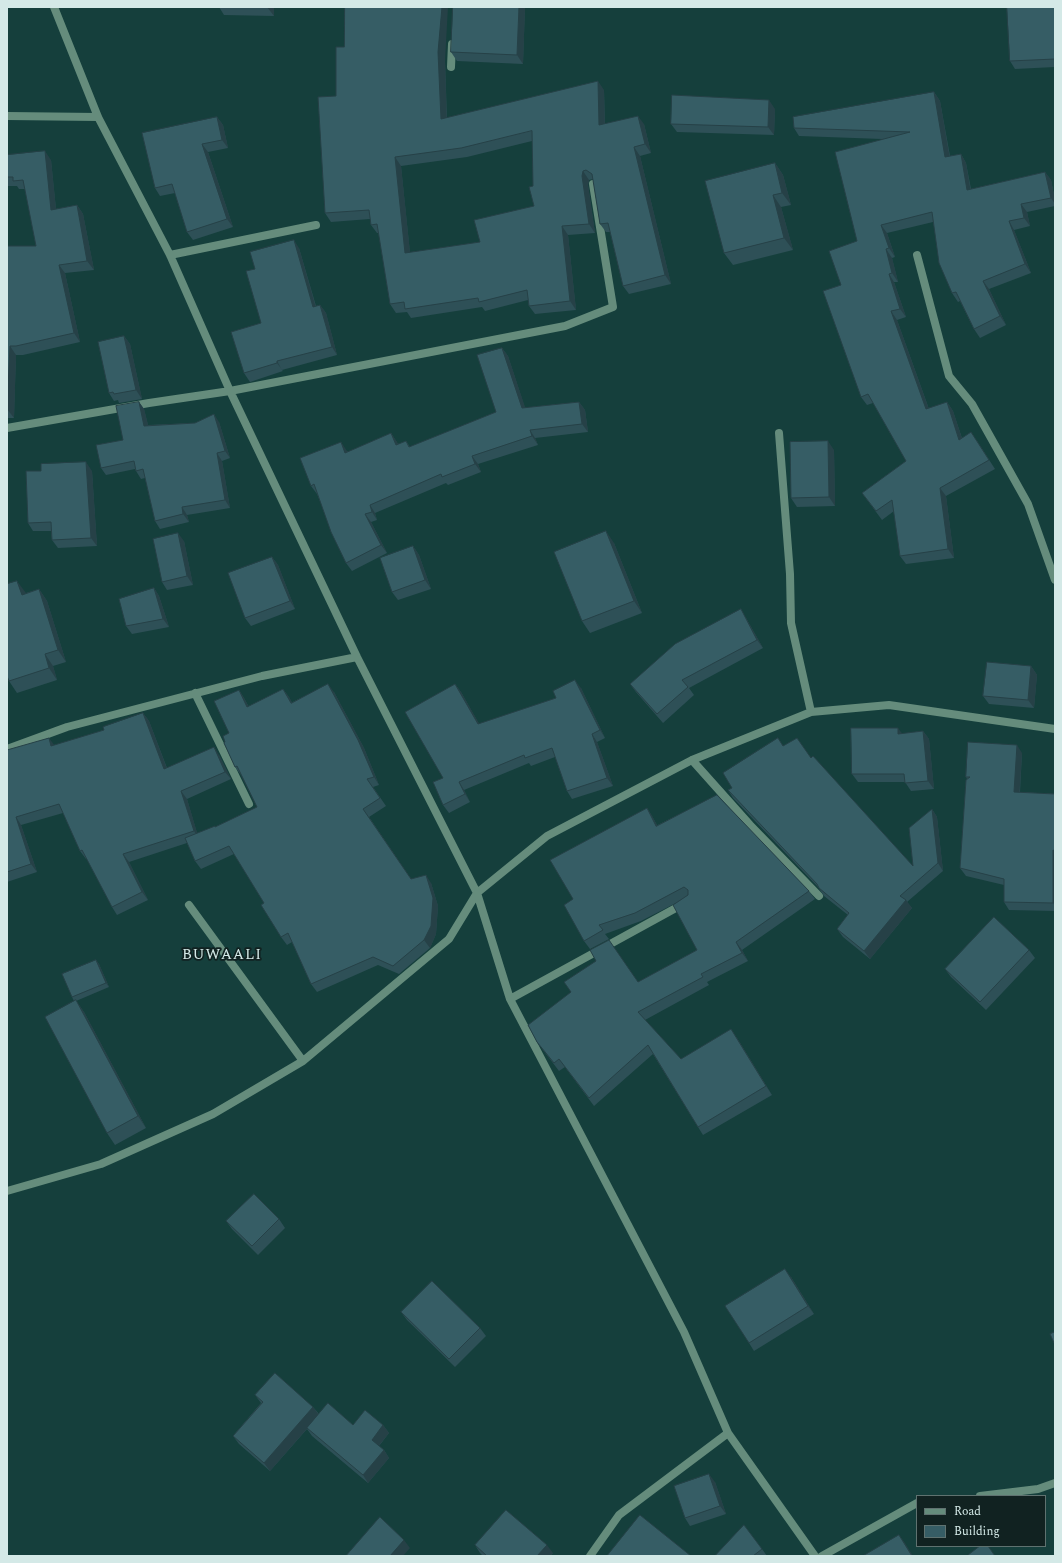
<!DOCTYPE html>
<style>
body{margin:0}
#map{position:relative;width:1062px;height:1563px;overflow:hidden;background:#153f3c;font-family:Spectral,serif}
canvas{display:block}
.frame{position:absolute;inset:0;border:8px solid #d4e9e7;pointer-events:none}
.legend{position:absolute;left:916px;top:1495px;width:130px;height:52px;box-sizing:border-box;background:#112221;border:1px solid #5f7270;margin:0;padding:5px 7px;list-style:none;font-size:12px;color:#d4e9e7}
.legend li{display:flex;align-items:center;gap:8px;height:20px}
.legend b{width:20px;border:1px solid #5f7270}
</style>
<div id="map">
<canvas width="1062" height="1563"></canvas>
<div class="frame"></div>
<ul class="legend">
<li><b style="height:5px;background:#658c7c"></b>Road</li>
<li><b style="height:11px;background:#365d65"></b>Building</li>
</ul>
</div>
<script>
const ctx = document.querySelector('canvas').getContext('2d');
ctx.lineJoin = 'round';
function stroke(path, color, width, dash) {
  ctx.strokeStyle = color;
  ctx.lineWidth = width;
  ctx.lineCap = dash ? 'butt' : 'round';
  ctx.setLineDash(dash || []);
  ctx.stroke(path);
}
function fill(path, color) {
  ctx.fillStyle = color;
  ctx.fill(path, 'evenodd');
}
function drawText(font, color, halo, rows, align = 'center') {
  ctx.font = font + ' Spectral,serif';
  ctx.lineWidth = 3.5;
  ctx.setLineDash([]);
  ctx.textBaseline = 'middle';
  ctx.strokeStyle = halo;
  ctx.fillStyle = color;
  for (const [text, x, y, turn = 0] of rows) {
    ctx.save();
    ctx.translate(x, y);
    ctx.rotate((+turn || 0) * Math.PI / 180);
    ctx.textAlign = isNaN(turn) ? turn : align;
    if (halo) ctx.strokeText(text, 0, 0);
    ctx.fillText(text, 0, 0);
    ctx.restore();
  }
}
const minor = new Path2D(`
 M54,7L98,117L170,255L230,391L357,657L477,893L510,999L684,1332L728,1433L815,1556
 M451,67L452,44
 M7,116L98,117
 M170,255L316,225
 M917,255L949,376L972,404L1028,504L1055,580
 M7,428L149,403L230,391L565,326L613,307L593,184
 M779,433L790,574L791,623L811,712
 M195,693L249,804
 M7,749L67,727L262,676L357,657
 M692,760L750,825L819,896
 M189,905L303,1061
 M510,999L685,903
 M7,1191L101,1164L213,1114L303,1061L449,939L477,893L547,836L692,760L811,712L889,705L1055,729
 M980,1496L1038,1489L1055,1483
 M590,1556L619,1515L728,1433
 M822,1556L917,1503`);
const wall = new Path2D(`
 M219,7H274V16L224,15Z
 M525,7L523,64L457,61L451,52Z
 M1055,7V67L1015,69L1010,61Z
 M344,47L445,61L447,118L604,90L605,124H644L651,153L640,156L671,284L629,294L623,286L610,232H606L600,224L593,179L589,180L588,185L595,233L568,235L576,310L535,314L529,306L528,300L485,311L482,307L411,318L407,312L396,313L390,304L379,233H377L371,225L370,219L331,222L325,213L336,96ZM532,141L534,206L480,242L410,253L401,166L467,157Z
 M934,92L940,101L950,156L961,154L966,163L971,189L1045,172L1051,180L1055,200V206L1027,212L1030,226L1014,230L1031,273L989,289L1006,325L980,338L974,329L960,301L958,302L952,293L933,222L887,233L895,257L892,258L898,282H894L906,317L897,320L929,409L947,402L953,411L962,438L977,441L995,469L946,496L954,558L906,564L900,556L894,511L882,520L862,493L906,461L873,403L867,405L861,397L841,285L857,241L882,139L799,136L794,128Z
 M775,109L774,135L677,132L671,124Z
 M217,117L223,125L228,148L208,152L233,227L193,240L187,232L175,193L160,196L155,188Z
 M7,151L8,152V155L51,160L56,209L77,205L83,214L94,270L65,273L80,342L23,355H16L14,418H7V246H36L25,189H19L17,186H7Z
 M775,163L783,175L791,205L781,207L793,250L733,265L724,253Z
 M299,248L316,306L320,305L326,313L337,355L282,370L283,371L250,382L244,373L261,323L255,269Z
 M124,336L130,344L142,399L119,403L118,400L114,401L109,393Z
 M502,348L508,356L525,408L579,402L585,410L588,432L535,438L538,445L478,464L481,472L448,485L446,483L375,513L377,520L371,522L387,553L352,571L346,563L317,494L311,486L347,451L348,452L391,433L398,444L406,441L410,447L496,412Z
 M139,402L144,409L148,425L219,422L230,458L222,461L230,508L187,515L189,522L160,529L155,521L145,478L141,479L136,471L135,469L106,475L101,468L123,440Z
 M834,450L835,506L797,507L791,498Z
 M41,471H92L97,546L58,548L52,540L51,531H33L28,523Z
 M184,541L193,585L167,590L162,582Z
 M614,543L642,613L590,633L582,621Z
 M413,546L419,555L431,589L398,600L392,592Z
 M272,557L278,565L295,609L251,626L245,618Z
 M154,588L159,596L169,627L132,634L126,626Z
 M39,589L47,601L66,662L53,666L57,680L17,693L9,681L26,593Z
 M746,618L763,648L689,688L694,695L663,723L636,692L630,684Z
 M1031,666L1037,675L1034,708L989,704L983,696Z
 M455,684L461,692L479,724L556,698L581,688L605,738L597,742L613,786L572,799L567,791L555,757L531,766L529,763L464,790L470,802L449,813L443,805V778Z
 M283,689L289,697L292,703L334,692L364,748L379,785L373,787L386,806L369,817L411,879L431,883L438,906L436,934L430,948L399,974L378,965L317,992L311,984L292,942L287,945L281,937L264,903L234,854L201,869L195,861L187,843L129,862L148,900L117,915L112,907L87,858L86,859L80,851L63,813L21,825L37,872L7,882V763L54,746L104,730L143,713L149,721L167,768L219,755L231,779L187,799L197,833L215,827L257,807L241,775L235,767L225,742L229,733L239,690L244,698L249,707Z
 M923,731L929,739L934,789L911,791L905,782H858L852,774L902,734Z
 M783,746L811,758L913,866L932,809L937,817L943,871L907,902L912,908L870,959L843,937L837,929L848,915L824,896L818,887L733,798L728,790L732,788Z
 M1022,753L1020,792L1055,794V911L1009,910L1004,902V885L966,876L960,868L967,779L966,777Z
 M647,808L652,816L657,825L809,891L815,899L742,950L748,961L707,982L709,985L645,1020L681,1059L737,1038L772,1095L703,1135L698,1127L653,1054L594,1106L565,1067L559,1071L537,1042L638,982L697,950L676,903L641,921L605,934L609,939L590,949L584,941L573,899Z
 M1029,950L1035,958L986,1010L951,977L945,969Z
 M96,960L99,964L109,987L76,1001L84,1012L146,1128L115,1145L107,1133L74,1001L72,997Z
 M279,1219L285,1228L258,1255L232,1229L226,1221Z
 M791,1277L814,1314L754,1351L749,1343Z
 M401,1312L480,1328L486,1336L455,1367L407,1320Z
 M255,1395L313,1407L319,1414L353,1425H383L389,1433L379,1446L384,1450L389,1458L368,1483L312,1436L307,1429L270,1471L239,1444L233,1436L261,1403Z
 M715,1482L726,1514L690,1526L685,1518Z
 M475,1545L553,1553L550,1556H483L480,1553Z
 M762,1549L767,1556H715Z`);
const shadedWall = new Path2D(`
 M267,7H274V16Z
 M442,7H448L445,61L447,128L441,119L438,52Z
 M519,7H525L523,64L517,55Z
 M598,81L604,90L605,134L599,125Z
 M934,92L940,101L951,165L945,157Z
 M769,100L775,109L774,135L768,127Z
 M638,116L644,124L651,153L645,144Z
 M217,117L223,125L228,148L222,140Z
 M202,144L208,152L233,227L227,219Z
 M634,147L640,156L671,284L665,275Z
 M45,151L51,160L57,219L51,210Z
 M961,154L966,163L972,199L967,190Z
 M395,157L401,166L411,262L405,253Z
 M775,163L783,175L791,205L782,193Z
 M583,171L589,180L588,185L595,233L589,224L582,176Z
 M1045,172L1051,180L1055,200V204L1051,198Z
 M773,195L781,207L793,250L784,238Z
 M1021,204L1027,212L1030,226L1024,218Z
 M77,205L83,214L94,270L87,261Z
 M1009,221L1014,230L1031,273L1025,264Z
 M881,225L887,233L895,257L889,248Z
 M562,226L568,235L576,310L570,301Z
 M294,240L299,248L318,315L313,307Z
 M886,249L892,258L898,282L892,273Z
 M59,265L65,273L80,342L74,333Z
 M889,274L894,282L906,317L900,309Z
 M983,281L989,289L1006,325L1000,316Z
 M320,305L326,313L337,355L332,347Z
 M891,311L897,320L932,418L926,409Z
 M124,336L130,344L142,399L136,390Z
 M10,346L16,355L14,418L7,409Z
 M502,348L508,356L528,416L522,408Z
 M277,361L282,370L283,371L277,363Z
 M139,402L144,409L150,433L144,426Z
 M579,402L585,410L588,432L582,424Z
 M947,402L953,411L965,448L959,440Z
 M214,414L219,422L230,458L225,451Z
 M530,430L535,438L538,445L532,436Z
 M391,433L397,442L402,454L396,445Z
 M828,441L834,450L835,506L829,497Z
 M341,442L347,451L351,462L345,453Z
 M217,453L222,461L230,508L225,500Z
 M472,456L478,464L481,472L475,464Z
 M86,462L92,471L97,546L91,538Z
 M940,488L946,496L954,558L948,549Z
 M370,505L375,513L377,520L372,512Z
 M182,507L187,515L189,522L183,514Z
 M365,514L371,522L387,553L381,545Z
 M606,531L614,543L642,613L634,601Z
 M178,533L184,541L193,585L187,576Z
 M413,546L419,555L431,589L425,580Z
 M272,557L278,565L295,609L290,601Z
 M17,581L26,593L30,607L22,595Z
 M154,588L159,596L169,627L163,619Z
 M39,589L47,601L66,662L58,650Z
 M741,609L746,618L763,648L757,640Z
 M45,654L53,666L57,680L49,668Z
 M1031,666L1037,675L1034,708L1028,700Z
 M575,680L581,688L605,738L600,730Z
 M328,684L334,692L364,748L379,785L374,777Z
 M455,684L461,692L484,732L478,724Z
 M283,689L289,697L297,711L291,703Z
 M239,690L244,698L253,715L247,707Z
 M143,713L149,721L170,777L164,769Z
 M898,728L904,736L898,734Z
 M923,731L929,739L934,789L928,781Z
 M592,734L597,742L613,786L607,778Z
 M49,738L55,746H51Z
 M1017,745L1022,753L1019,800L1014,792Z
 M214,747L219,755L231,779L225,772Z
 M459,782L464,790L470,802L465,794Z
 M181,791L187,799L199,839L194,831Z
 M647,808L652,816L662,834L656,826Z
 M932,809L937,817L943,871L938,863Z
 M16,817L21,825L37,872L31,864Z
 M1053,850L1055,853V906L1053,903Z
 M123,854L129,862L148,900L142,892Z
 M426,875L431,883L438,906L436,934L430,948L424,940Z
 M906,900L912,908L870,959L864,951Z
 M736,942L742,950L748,961L742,953Z
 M96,960L99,964L109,987L106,983Z
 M76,1000L84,1012L146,1128L138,1116Z
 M731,1029L737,1038L772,1095L766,1086Z
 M785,1269L791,1277L814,1314L808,1306Z
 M313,1407L319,1415L270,1471L264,1463Z
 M383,1425L389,1433L377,1448L372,1440Z
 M384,1450L389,1458L368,1483L363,1475Z
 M709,1474L715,1482L726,1514L720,1506Z
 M899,1535L905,1543L913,1556H912Z
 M404,1540L410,1548L403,1556H390Z
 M547,1545L553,1553L550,1556H537Z`);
const building = new Path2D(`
 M345,7H442L438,52L441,119L598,81L599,125L638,116L645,144L634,147L665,275L623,286L608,223L600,224L592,174L586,170L583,171L582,176L589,224L562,226L570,301L529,306L527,290L479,302L478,298L405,309L404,302L390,304L377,224L371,225L369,210L325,213L318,97L336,96V47H344ZM532,131L533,186L529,187L534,206L474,220L480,242L405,253L395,157L461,148Z
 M453,7H519L517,55L451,52Z
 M1007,7H1055V59L1010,61Z
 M934,92L945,157L961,154L967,190L1045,172L1051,198L1021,204L1024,218L1009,221L1025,264L983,281L1000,316L974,329L956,292L952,293L939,263L932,212L881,225L889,248L886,249L892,273L889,274L900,309L891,311L926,409L947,402L959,440L971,432L989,460L940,488L948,549L900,556L892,500L876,511L862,493L906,461L868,394L861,397L823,291L841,285L829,251L857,241L835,152L910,132L794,128L793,117Z
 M672,95L769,100L768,127L671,124Z
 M217,117L222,140L202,144L227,219L187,232L172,184L155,188L142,133Z
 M45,151L51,210L77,205L87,261L59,265L74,333L16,346H10L7,409V246H36L23,180L13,181V177H7V155Z
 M775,163L782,193L773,195L784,238L724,253L705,181Z
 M294,240L313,307L320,305L332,347L277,361V363L244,373L231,332L261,323L246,271L255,269L250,252Z
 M124,336L136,390L114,394L113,392L109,393L98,342Z
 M502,348L522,408L579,402L582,424L530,430L532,436L472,456L475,464L442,477L441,474L370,505L372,512L365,514L381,545L346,563L331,532L314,484L311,486L300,458L341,442L345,453L391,433L396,445L406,441L409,447L496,412L477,355Z
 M139,402L144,426L195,423L214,414L225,451L217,453L225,500L182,507L183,514L155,521L143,469L136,471L134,461L101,468L96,445L123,440L116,406Z
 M828,441L829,497L791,498L790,442Z
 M86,462L91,538L52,540L51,522L28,523L26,471H41V464Z
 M606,531L634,601L582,621L554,552Z
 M178,533L187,576L162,582L153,539Z
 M413,546L425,580L392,592L380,558Z
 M272,557L290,601L245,618L228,573Z
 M17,581L22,595L39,589L58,650L45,654L49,668L9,681L7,676V584Z
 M154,588L163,619L126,626L119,599Z
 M741,609L757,640L682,680L688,687L657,714L630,684L675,644Z
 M987,662L1031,666L1028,700L983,696Z
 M575,680L600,730L592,734L607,778L567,791L552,748L525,758L524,755L459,782L465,794L443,805L433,782L443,778L405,712L455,684L478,724L556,698L553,691Z
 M328,684L358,740L374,777L367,779L380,798L363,809L411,879L426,875L433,898L431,926L424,940L393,966L373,957L311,984L288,933L281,937L261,905L264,903L229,846L195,861L185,838L215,826V827L257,807L237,766L235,767L224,743L225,742L223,736L229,733L214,701L239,690L247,707L283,689L291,703Z
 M143,713L164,769L214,747L225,772L181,791L194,831L123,854L142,892L112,907L82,850L80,851L59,804L16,817L31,864L7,872V750L49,738L51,746L104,730L103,727Z
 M851,728H898V734L923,731L928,781L905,783L904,774H852Z
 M778,738L783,746L797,738L811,758L813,756L913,866L909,828L932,809L938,863L900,896L906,900L864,951L837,929L849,913L819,888L817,884L728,790L732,788L723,773Z
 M968,742L1017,745L1014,792L1055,794V851L1053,850V903L1004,902V879L960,868L966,780L970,777H966Z
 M717,795L809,891L736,942L742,953L701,974L703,977L638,1012L681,1059L731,1029L766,1086L698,1127L648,1045L589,1098L559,1059L554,1063L537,1042L528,1025L571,992L564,982L596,961L590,950L609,940L638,982L697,950L673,905L688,895V890L684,887L635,913L599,925L603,930L584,941L564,905L573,899L550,860L647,808L656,826Z
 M994,917L1029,950L980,1002L945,969Z
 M96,960L106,983L72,997L62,974Z
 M76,1000L138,1116L107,1133L45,1017Z
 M254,1194L279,1219L252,1246L226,1221Z
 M785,1269L808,1306L749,1343L725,1306Z
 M432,1281L480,1328L449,1359L401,1312Z
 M1055,1332V1345L1050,1334Z
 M275,1373L313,1407L264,1463L233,1436L263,1402L255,1395Z
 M328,1403L353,1425L365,1410L383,1425L372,1440L384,1450L363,1475L307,1428Z
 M709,1474L720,1506L685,1518L674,1486Z
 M506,1510L547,1545L537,1556H487L475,1545Z
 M640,1515L691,1556H607Z
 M380,1517L404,1540L390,1556H346Z
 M744,1525L762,1549L753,1556H715Z
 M899,1535L912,1556H863Z
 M980,1546H988L995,1556H967Z`);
const quarterNames = [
 ["BUWAALI",222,956]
];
stroke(minor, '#658c7c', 8);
fill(wall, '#2e5057');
fill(shadedWall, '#264147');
fill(building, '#365d65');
stroke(building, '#264147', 1);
ctx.letterSpacing = '1px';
drawText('15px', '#d4e9e7', '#112221', quarterNames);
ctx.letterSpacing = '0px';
</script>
